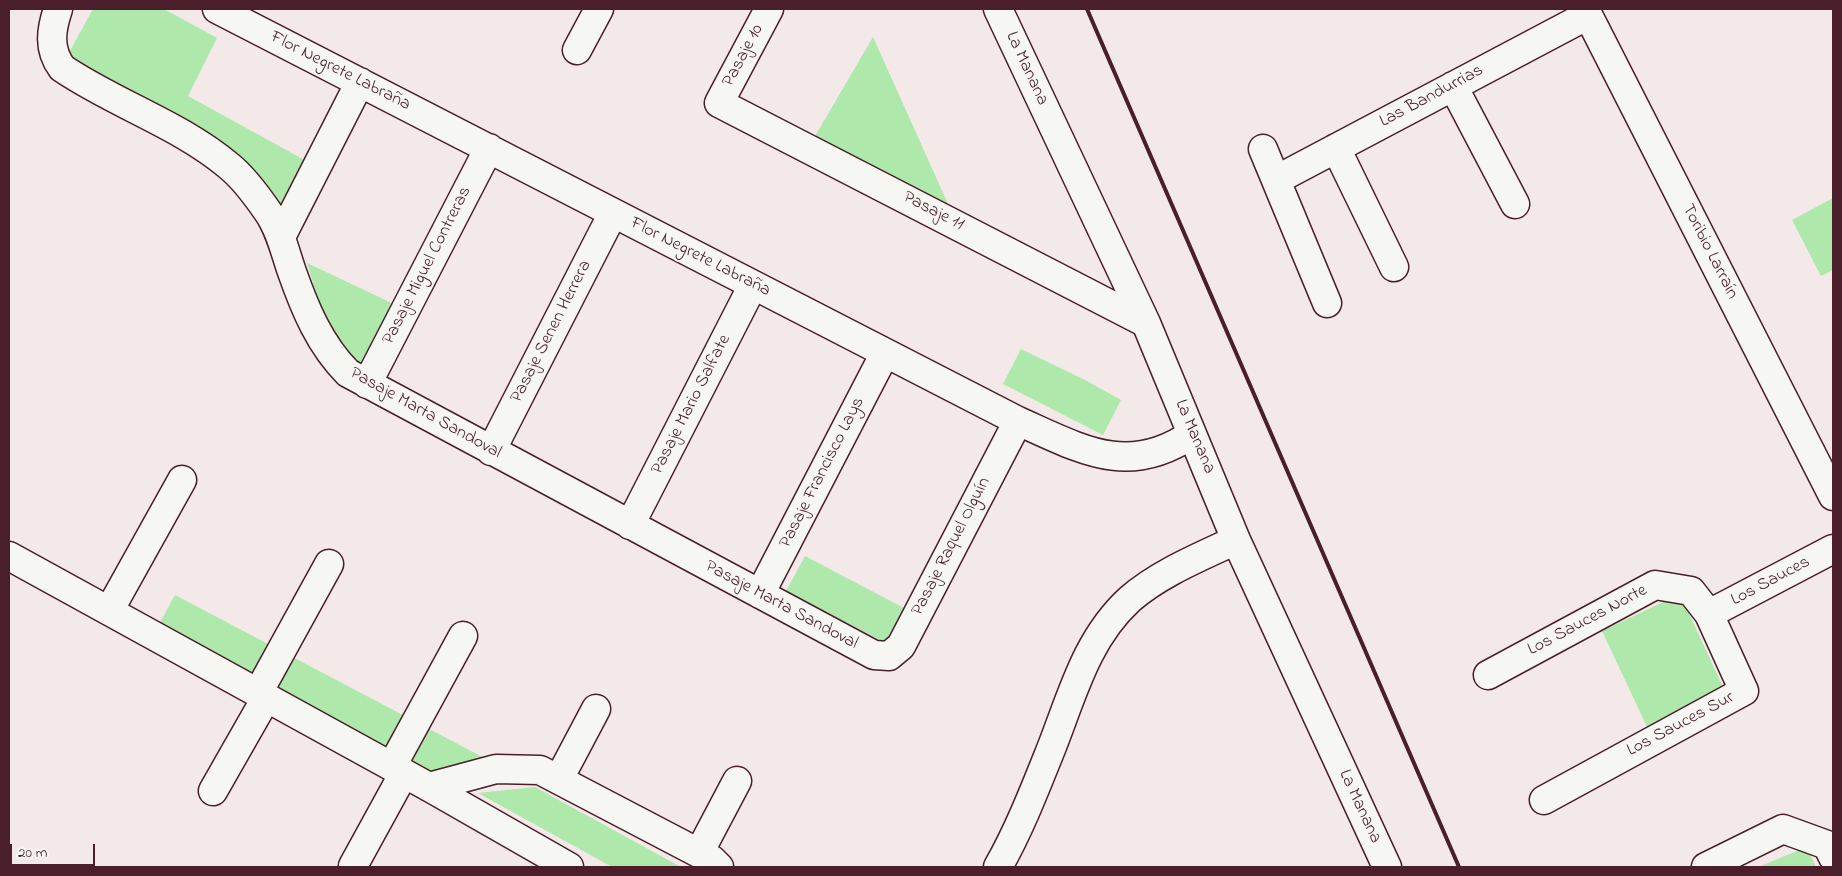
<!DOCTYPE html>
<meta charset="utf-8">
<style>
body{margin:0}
#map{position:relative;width:1842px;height:876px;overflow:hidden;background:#f4e9e9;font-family:"Indie Flower",sans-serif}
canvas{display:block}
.frame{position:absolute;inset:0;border:10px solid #4a1f2b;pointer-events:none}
.scale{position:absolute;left:10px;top:844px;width:85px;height:22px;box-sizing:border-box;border:2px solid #4a1f2b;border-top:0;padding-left:6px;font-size:15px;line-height:18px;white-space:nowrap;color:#4a1f2b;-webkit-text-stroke:4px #f6f6f2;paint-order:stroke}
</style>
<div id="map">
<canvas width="1842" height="876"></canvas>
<div class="frame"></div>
<div class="scale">20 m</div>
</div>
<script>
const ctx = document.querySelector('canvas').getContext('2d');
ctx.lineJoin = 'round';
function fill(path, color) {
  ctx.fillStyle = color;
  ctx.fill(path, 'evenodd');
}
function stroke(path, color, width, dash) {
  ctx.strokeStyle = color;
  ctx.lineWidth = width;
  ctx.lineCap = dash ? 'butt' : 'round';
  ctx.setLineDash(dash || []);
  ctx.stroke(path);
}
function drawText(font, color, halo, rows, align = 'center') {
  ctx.font = font + ' "Indie Flower",sans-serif';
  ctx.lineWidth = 4;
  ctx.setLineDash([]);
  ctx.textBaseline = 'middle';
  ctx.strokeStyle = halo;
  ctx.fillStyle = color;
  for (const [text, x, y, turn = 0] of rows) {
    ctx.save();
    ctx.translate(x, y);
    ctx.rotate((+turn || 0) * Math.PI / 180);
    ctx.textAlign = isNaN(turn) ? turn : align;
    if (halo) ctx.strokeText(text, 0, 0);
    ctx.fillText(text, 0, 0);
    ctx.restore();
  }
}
const green = new Path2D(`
 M93,9H164L217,38L188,96L310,163L282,220L66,58Z
 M873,37L953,215L811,143Z
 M1833,198V270L1821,276L1792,220Z
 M307,263L396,305L363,371L323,316Z
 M1021,349L1087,381L1121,400L1103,435L1003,384Z
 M805,556L904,608L886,643L786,591Z
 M1680,594L1723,687L1649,731L1602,631Z
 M175,595L492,762L438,777L153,635Z
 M535,787L681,867H612L478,793Z
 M1807,847L1816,867H1758Z`);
const minor = new Path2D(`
 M58,9C51,30 48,49 62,68C115,104 179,124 229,166C244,178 257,196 268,212C280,229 285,252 292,272C305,309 320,345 348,373L874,655L889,656L901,646L1018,421
 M217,9L1018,421C1081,449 1128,478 1192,434
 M769,9L719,103L1146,323
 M998,9L1146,323L1236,540L1387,867
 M1585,9L1833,496
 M577,50L599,9
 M1453,86L1515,204
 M1336,148L1394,267
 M1263,149L1327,303
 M1276,180L1588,15
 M281,237L360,82
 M367,384L489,148
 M491,451L613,213
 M630,525L753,285
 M9,556L429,787L569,867
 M760,594L885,353
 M109,611L182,480
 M1709,614L1833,549
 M1488,675L1655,585L1691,591L1709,614L1744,691L1544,800
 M258,693L329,564
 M392,766L463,636
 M559,779L596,709
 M429,787L496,769L540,770L712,860L719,867
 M213,791L266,698
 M699,853L737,781
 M353,866L404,773
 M998,867C1019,830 1035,789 1051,749C1072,696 1086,639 1130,599C1160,573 1200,557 1236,540
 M1706,867L1783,829L1827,845L1833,857`);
const rail = new Path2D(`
 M1087,9L1459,867`);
const streetNames = [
 ["Pasaje 10",744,56,-62],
 ["La Manana",1026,69,65],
 ["Flor Negrete Labraña",340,72,27],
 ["Las Bandurrias",1432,97,-28],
 ["Pasaje 11",933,212,27],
 ["Toribio Larraín",1709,252,63],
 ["Flor Negrete Labraña",700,258,27],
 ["Pasaje Miguel Contreras",428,266,-63],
 ["Pasaje Senen Herrera",552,332,-63],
 ["Pasaje Mario Salfate",692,405,-63],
 ["Pasaje Marta Sandoval",425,414,29],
 ["La Manana",1194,437,67],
 ["Pasaje Francisco Lays",823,473,-63],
 ["Pasaje Raquel Olguín",952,547,-63],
 ["Los Sauces",1771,582,-28],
 ["Pasaje Marta Sandoval",781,606,28],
 ["Los Sauces Norte",1588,621,-28],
 ["Los Sauces Sur",1681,725,-28],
 ["La Manana",1359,807,65]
];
fill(green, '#afe8ab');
stroke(minor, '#4a1f2b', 31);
stroke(minor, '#f6f6f2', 28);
stroke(rail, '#4a1f2b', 4);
drawText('18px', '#4a1f2b', '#f6f6f2', streetNames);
</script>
